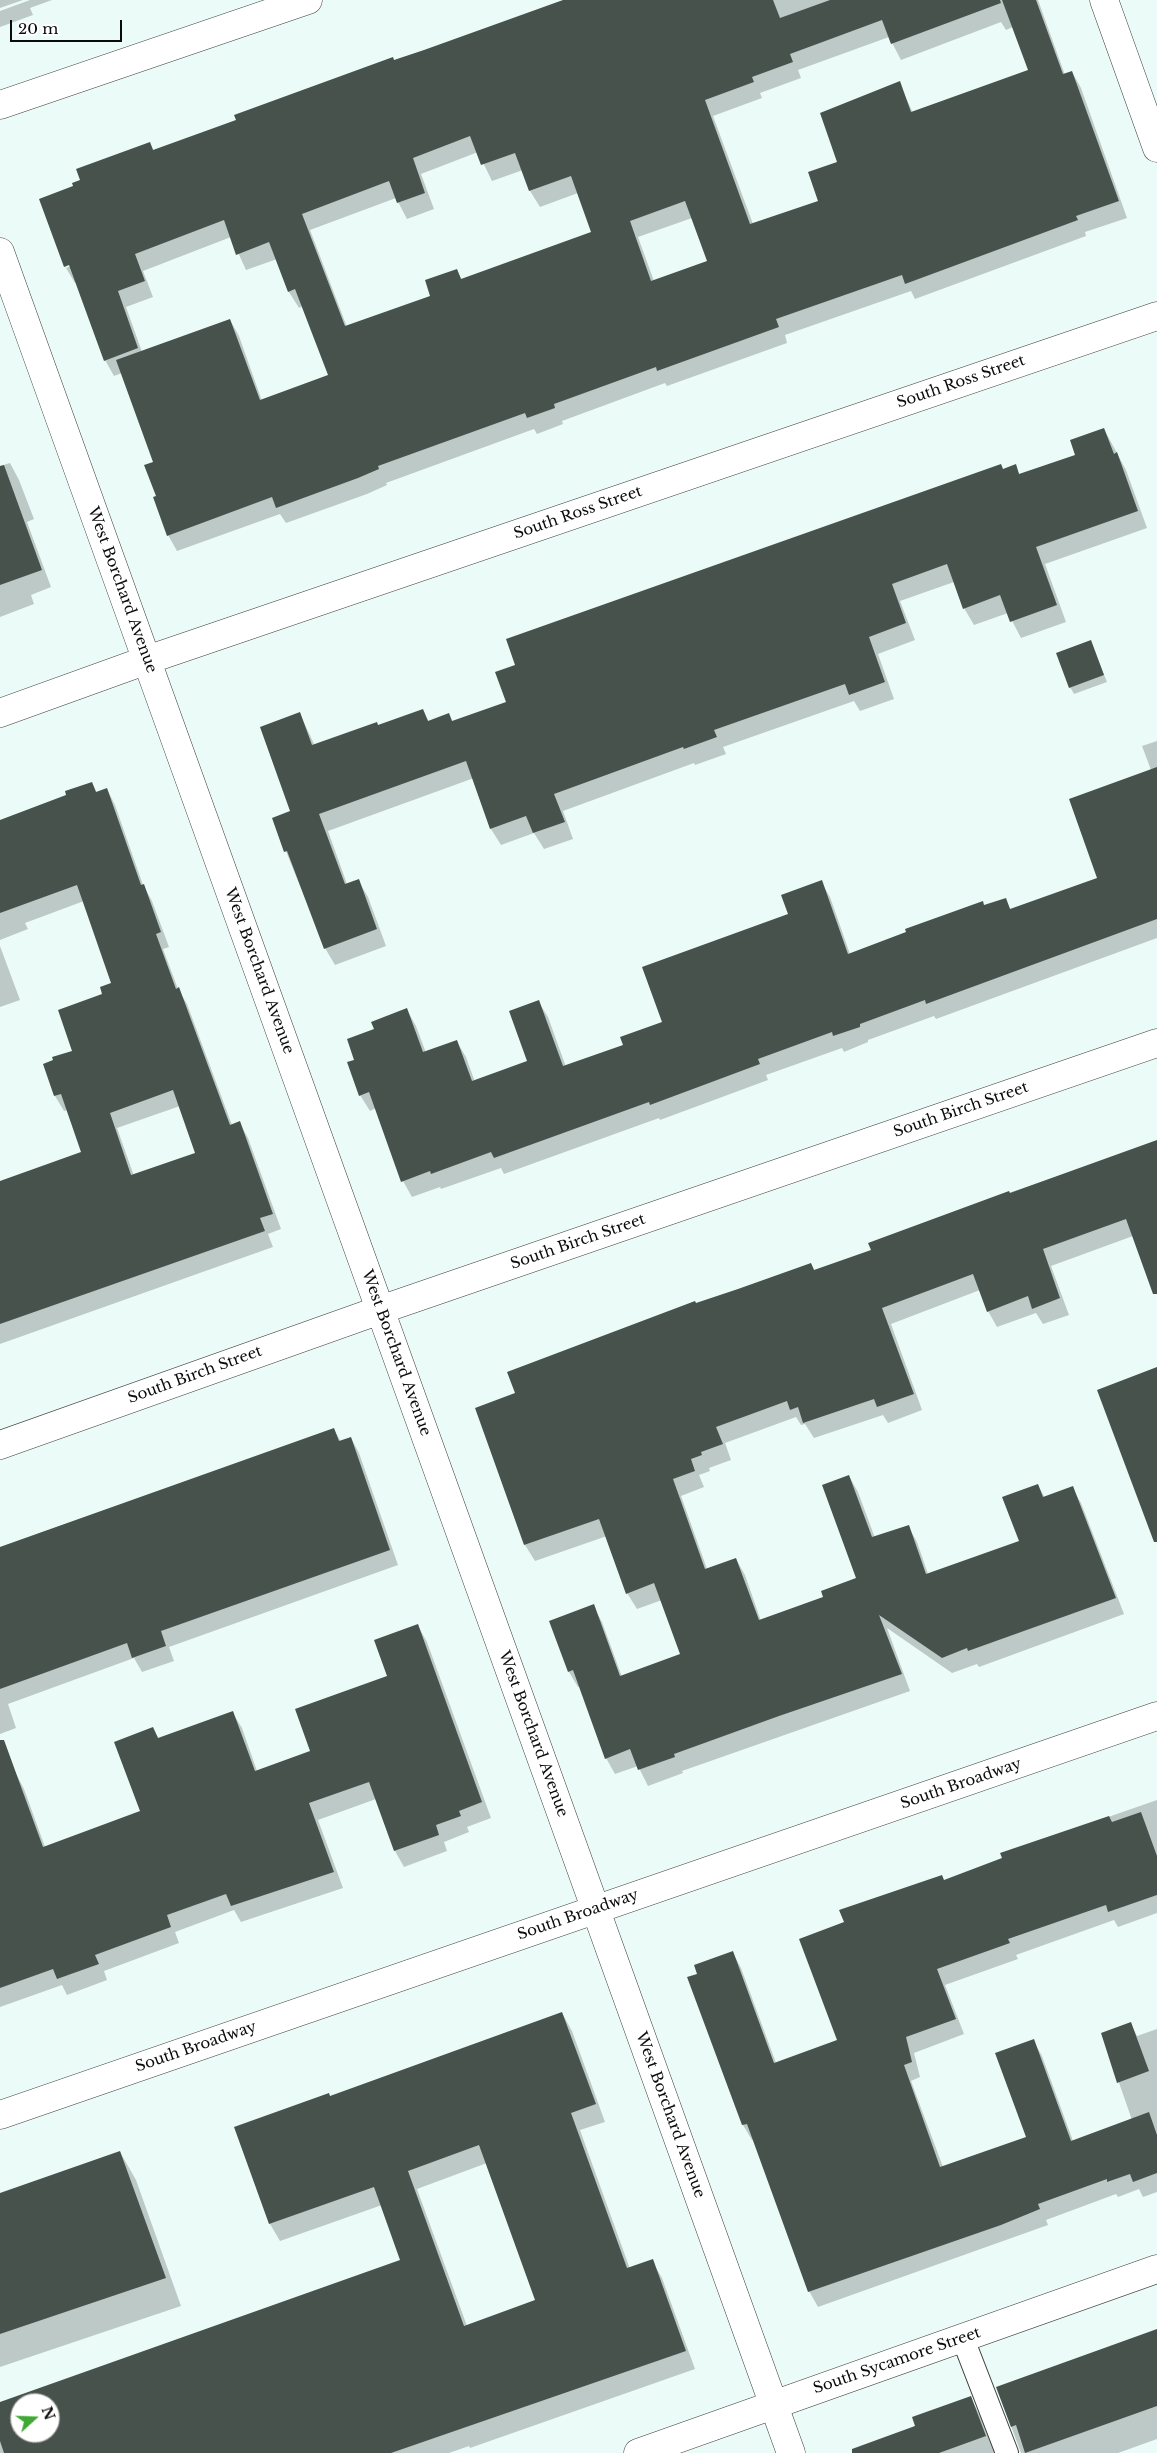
<!DOCTYPE html>
<style>
body{margin:0}
#map{position:relative;width:1157px;height:2453px;overflow:hidden;background:#ebfcf8;font-family:"Libre Baskerville",serif}
canvas{display:block}
.north{position:absolute;left:10px;top:2393px;width:50px;height:50px;box-sizing:border-box;background:#fff;border:1px solid #9d9d9d;border-radius:50%;rotate:70deg;font-size:14px;font-weight:700;line-height:20px;text-align:center;color:#0b0b0b}
.north::after{content:'';display:block;margin:auto;width:18px;height:22px;background:#40a934;clip-path:polygon(50% 0,100% 100%,50% 72%,0 100%)}
.scale{position:absolute;left:10px;top:20px;width:112px;height:22px;box-sizing:border-box;border:2px solid #0b0b0b;border-top:0;padding-left:6px;font-size:15px;line-height:18px;white-space:nowrap;color:#0b0b0b;-webkit-text-stroke:4px #fff;paint-order:stroke}
</style>
<div id="map">
<canvas width="1157" height="2453"></canvas>
<div class="north">N</div>
<div class="scale">20 m</div>
</div>
<script>
const ctx = document.querySelector('canvas').getContext('2d');
ctx.lineJoin = 'round';
function fill(path, color) {
  ctx.fillStyle = color;
  ctx.fill(path, 'evenodd');
}
function stroke(path, color, width, dash) {
  ctx.strokeStyle = color;
  ctx.lineWidth = width;
  ctx.lineCap = dash ? 'butt' : 'round';
  ctx.setLineDash(dash || []);
  ctx.stroke(path);
}
function drawText(font, color, halo, rows, align = 'center') {
  ctx.font = font + ' "Libre Baskerville",serif';
  ctx.lineWidth = 5;
  ctx.setLineDash([]);
  ctx.textBaseline = 'middle';
  ctx.strokeStyle = halo;
  ctx.fillStyle = color;
  for (const [text, x, y, turn = 0] of rows) {
    ctx.save();
    ctx.translate(x, y);
    ctx.rotate((+turn || 0) * Math.PI / 180);
    ctx.textAlign = isNaN(turn) ? turn : align;
    if (halo) ctx.strokeText(text, 0, 0);
    ctx.fillText(text, 0, 0);
    ctx.restore();
  }
}
const shadow = new Path2D(`
 M0,0H23L0,8Z
 M30,0H52L30,8L33,15L0,27V11Z
 M568,0H1038L1065,75L1072,72L1081,88L1127,218L1085,232L1086,236L915,299L911,291L785,335L787,343L667,386L665,383L562,421L563,424L537,434L534,429L386,483L387,485L367,494L286,523L280,514L177,551L168,535L155,462L122,373L114,376L105,360L76,282L75,283L66,268L75,264L66,265V268L40,199L74,187L82,180L150,143L154,151L394,61ZM1001,22L1006,30L1013,27L1029,70L913,113L899,83L839,162L820,201L753,224L713,116L762,98L760,93L801,78L798,70L889,37L901,60ZM478,152L492,181L523,170L530,191L540,207L578,193L593,233L462,280L457,270L432,296L347,327L310,230L396,198L407,219L434,209L421,174ZM692,218L708,262L654,281L638,237ZM231,237L246,270L277,259L289,292L299,308L303,306L329,376L262,401L239,336L230,320L142,352L126,307L153,297L143,271Z
 M1104,429L1126,470L1147,528L1045,564L1066,622L1021,638L1008,613L974,625L964,608L954,582L900,601L915,640L878,654L894,699L860,711L854,701L723,747L726,754L695,765L694,763L563,811L573,839L544,849L534,833L501,845L491,829L474,778L328,831L347,884L358,880L368,897L386,946L335,965L325,948L273,819L292,812L300,714L315,746L423,711L429,722L449,715L453,722L508,703L1003,470L1015,466L1020,475L1077,456Z
 M10,463L19,480L34,519L27,522L51,587L31,595L34,604L0,617V466Z
 M1091,642L1107,682L1074,694L1070,687Z
 M1157,741V938L936,1019L934,1016L868,1040V1042L844,1052L842,1048L766,1075L768,1080L660,1120L659,1118L504,1174L501,1168L441,1189L440,1187L412,1197L403,1181L376,1108L370,1111L360,1095L356,1060L375,1030L407,1010L416,1026L426,1053L457,1042L466,1057L475,1082L529,1062L538,1001L548,1017L566,1067L624,1046L664,1023L789,914L821,882L830,897L850,954L1005,899L1011,910L1099,878L1151,770L1142,746Z
 M92,783L97,793L107,789L115,805L143,885L152,901L169,947L163,949L178,989L187,1004L232,1125L239,1122L248,1138L281,1229L268,1234L273,1247L0,1344V1183L82,1153L68,1110L64,1111L55,1096L44,1065L73,1051L104,995L113,984L84,901L25,923L28,929L0,940V821L68,796ZM180,1106L197,1154L134,1176L117,1128Z
 M0,946L20,1000L0,1007Z
 M1157,1142V1259L1133,1236L1051,1266L1069,1315L1043,1324L1036,1313L997,1327L988,1311L980,1290L891,1324L922,1410L888,1423L883,1415L814,1438L805,1424L801,1425L796,1417L725,1443L731,1460L709,1468L710,1471L699,1475L704,1487L681,1496L707,1569L736,1559L745,1575L761,1621L825,1598L858,1579L849,1476L858,1492L875,1538L908,1526L917,1542L928,1574L1021,1542L1038,1485L1045,1498L1072,1488L1081,1503L1124,1614L979,1667L977,1664L952,1673L887,1628L910,1691L682,1771L683,1773L648,1786L638,1766L615,1774L606,1758L580,1687H578L569,1672L593,1606L602,1622L622,1677L682,1655L662,1600L637,1609L627,1593L607,1536L535,1561L525,1545L477,1408L516,1394L696,1304L811,1264L815,1271L872,1251L951,1213Z
 M334,1429L341,1442L351,1438L359,1453L398,1565L169,1647L174,1661L142,1672L134,1658L8,1704L16,1728L0,1734V1547Z
 M418,1626L427,1642L491,1818L467,1827L469,1832L444,1842L447,1851L404,1867L395,1851L376,1799L318,1820L343,1888L241,1922L234,1910L175,1932L179,1943L104,1971L107,1980L67,1995L62,1985L0,2007V1777L15,1772L24,1789L45,1847L142,1812L153,1729L159,1739L232,1712L242,1728L257,1771L311,1752L389,1676Z
 M1157,1800V1913L1118,1927L1114,1920L1016,1955L1018,1959L945,1985L964,2034L914,2053L920,2077L911,2081L943,2167L1028,2138L1033,2040L1042,2056L1073,2141L1132,2120L1102,2034L1131,2024L1137,2036L1157,2029V2192L1143,2197L1139,2189L1118,2197L1116,2194L1046,2220L1048,2225L818,2307L809,2291L754,2140H752L743,2125L689,1978L699,1974L733,1953L741,1968L776,2063L839,2041L845,1923L944,1881L1003,1859L1002,1854Z
 M562,2013L572,2031L605,2122L580,2130L630,2269L652,2261L662,2278L695,2369L470,2448L469,2446L449,2453H0V2403L402,2261L382,2205L280,2241L270,2224L236,2127L330,2097ZM487,2163L537,2300L467,2326L417,2189ZM20,2403H50V2433H20Z
 M120,2152L136,2180L181,2306L0,2367V2195Z
 M1157,2331V2439L1118,2453H1021L997,2388Z
 M970,2397L981,2417L996,2453H863Z`);
const building = new Path2D(`
 M563,0H773L780,18L830,0H1000L1001,3L891,44L882,20L790,54L793,62L752,77L754,82L705,100L750,224L818,201L808,172L837,162L820,113L900,81L911,112L1028,70L1002,0H1036L1063,74L1072,71L1119,201L1076,216L1078,220L905,284L902,275L776,319L779,327L657,371L656,367L554,404L555,408L527,418L525,413L378,466L379,469L358,478L276,508L272,497L167,536L153,497L156,496L144,465L153,462L116,360L230,319L260,400L328,375L295,289L288,292L269,242L236,255L224,220L135,254L145,281L118,291L138,348L104,361L69,265L64,267L39,199L73,186L72,183L80,180L76,169L150,142L153,150L236,120L234,115L393,57L394,60L424,50ZM470,136L481,165L515,153L529,191L571,176L591,232L461,279L457,269L425,280L430,296L345,326L302,214L389,181L397,203L425,193L413,158ZM685,201L707,261L651,281L630,221Z
 M1104,428L1114,454L1117,452L1138,511L1036,547L1057,605L1010,622L1000,595L963,609L947,564L892,584L906,623L869,637L885,682L849,695L845,684L714,730L717,737L684,749L683,747L554,794L565,822L533,833L526,816L490,829L466,761L319,814L345,884L359,879L377,929L324,949L287,851L284,852L272,818L290,811L260,727L300,712L312,745L377,722L378,725L423,709L428,721L449,713L452,721L506,702L495,672L515,665L506,639L1001,464L1003,469L1016,464L1019,474L1075,455L1070,440Z
 M4,465L42,570L0,585V466Z
 M1091,640L1104,675L1069,688L1056,653Z
 M1157,767V919L926,1004L925,1000L860,1024V1027L833,1036L832,1032L758,1059L760,1064L650,1105L649,1102L494,1158L491,1152L431,1174L430,1171L401,1182L369,1092L359,1096L347,1062L354,1060L347,1039L374,1029L371,1022L407,1008L423,1052L457,1040L472,1081L527,1061L509,1011L539,1000L563,1066L623,1045L620,1037L662,1022L642,967L788,914L781,895L822,880L848,954L906,932L905,929L983,901L984,905L1006,898L1010,909L1097,878L1069,799Z
 M92,782L96,792L107,788L141,885L144,884L161,932L156,934L176,989L179,987L230,1125L240,1121L273,1214L260,1218L265,1231L0,1324V1181L81,1152L61,1094L54,1096L43,1064L53,1060L52,1057L72,1051L58,1010L102,994L100,987L111,983L77,885L0,913V820L66,795L65,791ZM173,1090L195,1153L131,1175L110,1113Z
 M1157,1140V1294H1153L1126,1219L1043,1249L1060,1298L1032,1309L1028,1296L987,1312L973,1274L882,1308L914,1394L877,1407L874,1399L803,1423L798,1407L790,1410L787,1401L716,1427L723,1444L701,1452L702,1455L691,1459L695,1471L673,1479L705,1569L736,1558L759,1620L823,1597L821,1591L856,1578L822,1485L849,1475L872,1537L909,1525L926,1574L1019,1541L1002,1497L1038,1484L1043,1497L1073,1486L1116,1598L968,1651L967,1648L942,1658L879,1615L902,1674L779,1716L674,1754L675,1757L638,1770L630,1749L605,1759L573,1670L568,1672L549,1621L594,1604L620,1676L680,1654L654,1583L626,1594L599,1519L524,1545L475,1408L515,1393L507,1372L695,1301L696,1303L738,1289L811,1263L814,1270L871,1250L868,1243L1009,1191L1010,1193Z
 M1157,1367V1542H1154L1097,1390Z
 M334,1428L339,1441L351,1437L390,1550L161,1631L166,1646L132,1658L127,1643L0,1689V1547Z
 M418,1624L482,1802L459,1811L461,1816L436,1825L439,1835L394,1851L369,1782L309,1803L334,1872L231,1906L226,1894L167,1915L171,1927L95,1955L99,1964L57,1979L53,1969L0,1988V1740H4L43,1847L140,1811L114,1742L153,1727L158,1738L233,1711L255,1771L310,1751L295,1709L387,1676L374,1640Z
 M1141,1812L1157,1856V1895L1108,1912L1106,1905L1008,1939L1010,1943L937,1969L956,2019L906,2037L912,2062L904,2065L940,2167L1026,2137L995,2053L1034,2039L1071,2141L1149,2112L1157,2135V2173L1133,2182L1130,2174L1107,2182V2179L1038,2204L1040,2209L1001,2225L808,2292L747,2124L742,2125L687,1977L697,1974L694,1965L733,1951L774,2063L837,2040L799,1939L844,1922L839,1910L942,1875L944,1880L1002,1858L1000,1853L1109,1816L1112,1822Z
 M562,2012L596,2104L571,2113L627,2268L653,2259L686,2351L391,2453H4L0,2441V2402L400,2260L374,2187L269,2224L234,2127L329,2093L330,2096ZM479,2145L535,2300L464,2326L408,2171ZM20,2403H50V2433H20Z
 M1131,2022L1149,2071L1117,2083L1101,2033Z
 M120,2151L166,2278L0,2334V2193Z
 M1157,2329V2406L1025,2453L1016,2425L1011,2427L996,2387Z
 M971,2396L986,2436L939,2453H852V2449L915,2426L912,2417Z`);
const service = new Path2D(`
 M963,2339L1007,2453`);
const minor = new Path2D(`
 M1104,0L1157,148
 M0,105L308,0
 M0,252L791,2453
 M0,713L147,660L1157,316
 M0,1445L380,1310L1157,1043
 M0,2115L1157,1716
 M638,2453L1157,2269`);
const streetNames = [
 ["South Ross Street",961,382,-19],
 ["South Ross Street",578,513,-19],
 ["West Borchard Avenue",122,590,70],
 ["West Borchard Avenue",259,971,70],
 ["South Birch Street",961,1110,-19],
 ["South Birch Street",578,1242,-19],
 ["West Borchard Avenue",396,1353,70],
 ["South Birch Street",195,1375,-20],
 ["West Borchard Avenue",533,1734,70],
 ["South Broadway",961,1784,-19],
 ["South Broadway",578,1915,-19],
 ["South Broadway",196,2047,-19],
 ["West Borchard Avenue",670,2115,70],
 ["South Sycamore Street",897,2361,-19]
];
fill(shadow, '#0003');
fill(building, '#48524c');
stroke(service, '#3e3e3e', 24);
stroke(minor, '#3e3e3e', 29);
stroke(service, '#fff', 22);
stroke(minor, '#fff', 28);
drawText('15px', '#0b0b0b', '#fff', streetNames);
</script>
